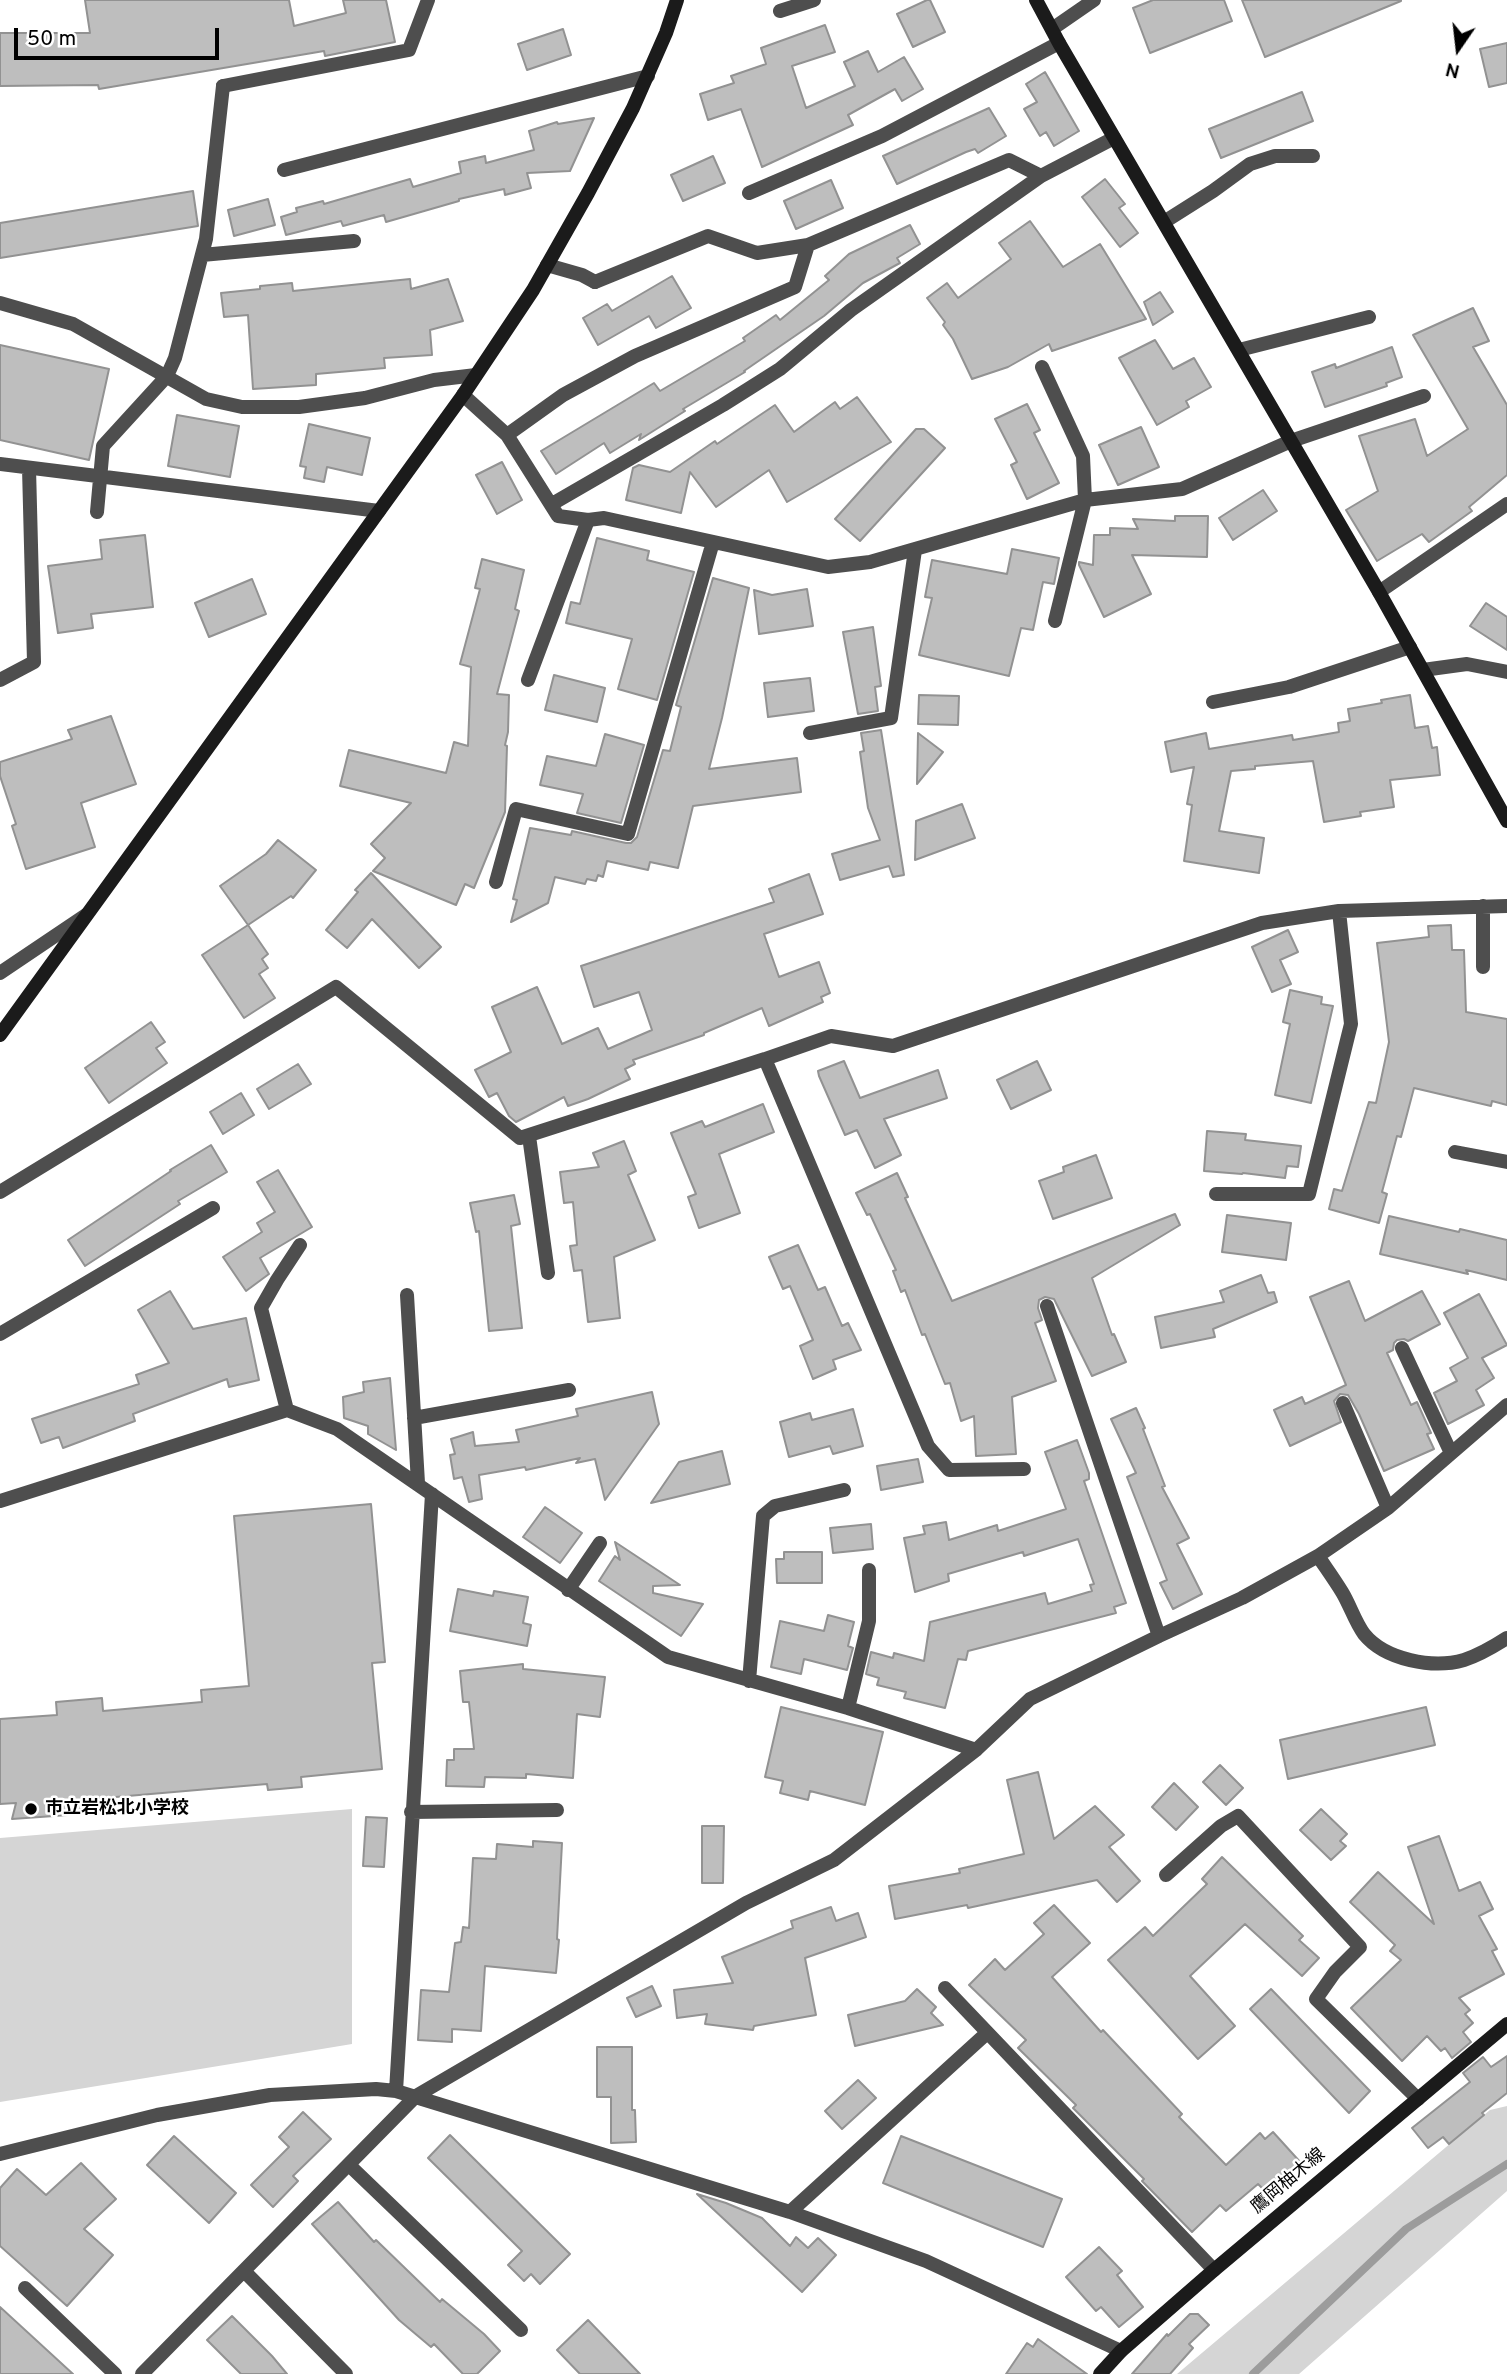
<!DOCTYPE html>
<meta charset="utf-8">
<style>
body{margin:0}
#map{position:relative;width:1507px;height:2374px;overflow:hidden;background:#fff;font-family:Overpass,sans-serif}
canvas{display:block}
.north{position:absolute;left:1423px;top:14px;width:70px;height:70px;-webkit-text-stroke:5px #fff;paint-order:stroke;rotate:194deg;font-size:19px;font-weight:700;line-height:28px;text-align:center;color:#000}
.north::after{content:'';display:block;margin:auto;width:24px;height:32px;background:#000;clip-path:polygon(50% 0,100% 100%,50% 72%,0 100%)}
.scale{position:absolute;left:14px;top:28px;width:205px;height:32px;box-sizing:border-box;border:4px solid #000;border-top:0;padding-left:9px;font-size:21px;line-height:24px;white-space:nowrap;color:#000;-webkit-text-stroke:5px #fff;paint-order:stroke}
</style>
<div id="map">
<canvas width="1507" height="2374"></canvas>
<div class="north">N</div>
<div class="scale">50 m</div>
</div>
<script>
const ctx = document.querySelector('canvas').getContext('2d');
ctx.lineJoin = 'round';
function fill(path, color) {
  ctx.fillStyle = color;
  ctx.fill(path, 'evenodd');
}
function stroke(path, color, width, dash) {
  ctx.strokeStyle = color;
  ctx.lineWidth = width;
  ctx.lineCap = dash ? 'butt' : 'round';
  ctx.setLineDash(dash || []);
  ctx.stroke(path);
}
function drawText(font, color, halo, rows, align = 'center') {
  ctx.font = font + ' Overpass,"Noto Sans JP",sans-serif';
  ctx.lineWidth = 5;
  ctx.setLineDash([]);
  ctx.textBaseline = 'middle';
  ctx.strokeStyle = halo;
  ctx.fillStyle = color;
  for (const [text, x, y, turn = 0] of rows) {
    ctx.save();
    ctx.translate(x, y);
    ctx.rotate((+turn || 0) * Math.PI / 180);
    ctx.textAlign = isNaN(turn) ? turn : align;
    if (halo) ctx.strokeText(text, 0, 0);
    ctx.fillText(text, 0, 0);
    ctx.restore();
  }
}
const green = new Path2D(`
 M352,1809V2044L0,2102V1838Z
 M1507,2106V2191L1299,2374H1177L1490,2110Z`);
const stream = new Path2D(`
 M1253,2374L1406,2229L1507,2164`);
const building = new Path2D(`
 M85,0H289L294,26L346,13L343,0H386L395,42L325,56L324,51L99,89L98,85L0,86V33H90Z
 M927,0H930L945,32L913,47L897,14Z
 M1153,0H1224L1232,21L1150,53L1133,8Z
 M1242,0H1401V1L1265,57Z
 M825,25L835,52L792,66L806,108L855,86L844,62L868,51L878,72L904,57L923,89L902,101L895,89L848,115L853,125L762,167L741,109L708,120L700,94L734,83L731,76L766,64L761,48Z
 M563,29L571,55L527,70L518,44Z
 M1507,43V83L1489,87L1480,49Z
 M1045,72L1079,131L1054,146L1046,132L1040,136L1024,109L1037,102L1026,84Z
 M1302,92L1313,121L1221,158L1209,129Z
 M989,108L1006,136L978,153L975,149L966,152L897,184L883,156Z
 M594,118L570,171L527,173L531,188L505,195L504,189L459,199V201L386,222L384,215L343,226L341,221L286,235L281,217L297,212L296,208L323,201L324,204L410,179L413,187L461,173L459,162L485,156L486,163L534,150L529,131L557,122L558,124Z
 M713,156L725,183L683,201L671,175Z
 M1105,179L1125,204L1119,208L1138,233L1120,247L1082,197Z
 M831,180L843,208L796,229L784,201Z
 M193,191L198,226L0,258V223Z
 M268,199L275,225L234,236L228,210Z
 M1030,221L1063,267L1100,244L1146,319L1052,351L1049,344L1008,367L972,379L953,339L943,325L945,322L927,298L947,283L958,298L1011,259L999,243Z
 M910,225L920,244L897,258L900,263L863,283L824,316L744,371L745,372L683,409L685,411L639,440L641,434L610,453L604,443L556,474L541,451L654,383L660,391L745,341L743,338L776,315L780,320L829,280L825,276L849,254Z
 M672,276L691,308L656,328L649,316L598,345L583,318L607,304L612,311Z
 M410,279L411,289L448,279L463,321L430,330L432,355L384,358L385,368L316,374V385L253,389L248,315L224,317L221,293L260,289V286L292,283L293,291Z
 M1160,292L1173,312L1153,325L1144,302Z
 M1473,308L1489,341L1473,347L1507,405V475L1469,507L1472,511L1429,542L1422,534L1377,561L1346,510L1378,491L1359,436L1415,419L1427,456L1468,429L1413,335Z
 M1155,340L1173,369L1194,358L1211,387L1186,401L1189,407L1157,425L1119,358Z
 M0,345L109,369L89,460L0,440Z
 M1392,347L1402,377L1386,383L1387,386L1325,407L1312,372L1335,364L1336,368Z
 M857,397L891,442L787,502L769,470L716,507L690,472L681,513L626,500L633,468L639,465L670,472L715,441L717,444L775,405L794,432L835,402L840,409Z
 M1027,404L1040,430L1034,433L1059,483L1027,499L1011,465L1017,462L995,419Z
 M177,415L239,426L230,477L168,466Z
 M309,424L370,438L362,475L327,467L324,482L304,478L306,467L300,466Z
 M1141,427L1159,467L1118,485L1099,445Z
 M916,429H924L945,448L860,541L835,519Z
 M502,462L522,500L497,514L476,475Z
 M1263,490L1277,511L1233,540L1219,518Z
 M1175,516H1208L1207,557L1132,555L1151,594L1104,617L1079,565V562L1093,565L1094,535H1110V528L1138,529L1133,519L1175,521Z
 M145,535L153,607L91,614L93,628L58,633L48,566L102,559L100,540Z
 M597,538L649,551L647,560L694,572L657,700L618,689L632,639L566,623L571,602L580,604Z
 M1012,549L1059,558L1054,584L1043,582L1033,630L1021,628L1009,676L919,655L932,598L925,597L932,560L1007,574Z
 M482,559L524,570L515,609L519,611L497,694L509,695L508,732L505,745L507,746L505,812L474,888L465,884L456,905L373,871L385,858L371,844L411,803L340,786L349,750L446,773L454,742L468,746L471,667L460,664L480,589L475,588Z
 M713,578L749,588L722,718L709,769L797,758L801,792L693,806L678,868L650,862L648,870L607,861L603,877L598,875L596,881L587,879L585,884L555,877L548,903L511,922L517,900L513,899L530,828L571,835L572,831L626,843H631L637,837L663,750L670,751L681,707L676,705Z
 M252,579L266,614L209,637L195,603Z
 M807,589L813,626L759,634L754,590L772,595Z
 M1486,603L1507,617V650L1470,626Z
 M873,627L881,686L875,687L878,711L858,714L843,632Z
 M554,675L605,688L597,722L545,710Z
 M810,678L814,711L768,717L764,683Z
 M919,695L959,696L958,725L918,724Z
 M1410,695L1415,728L1428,726L1432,748L1437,747L1440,775L1390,780L1394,807L1360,812L1361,816L1324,822L1313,761L1255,766V769L1231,771L1219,831L1264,838L1259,873L1184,861L1192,805L1187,804L1194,767L1171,772L1165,742L1206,733L1209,749L1292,735L1293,740L1339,732L1338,723L1350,721L1348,709L1382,703L1381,700Z
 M111,716L136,784L81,803L95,847L26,869L12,826L16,824L0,776V762L72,739L68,730Z
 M881,730L904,875L893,877L889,866L840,880L832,854L880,840L868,808L860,752L864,751L861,733Z
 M918,733L943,752L917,784Z
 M605,734L644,745L621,823L577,813L583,794L540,785L547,756L596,766Z
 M962,804L975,838L915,860L916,821Z
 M278,840L316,870L293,898L291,896L248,925L268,954L262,959L268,968L259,974L275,998L244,1018L202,955L248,925L220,886L266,854Z
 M371,873L441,947L419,968L372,919L347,948L326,930L358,892L355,890Z
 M809,874L823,914L764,934L779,977L819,962L830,993L821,997L823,1002L769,1026L762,1008L704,1033V1035L633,1060L635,1064L625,1069L630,1079L588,1099L568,1106L564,1097L516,1122L509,1116L497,1093L489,1097L475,1070L511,1052L492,1007L537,987L562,1044L598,1028L608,1049L652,1030L639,992L594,1007L581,966L774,902L769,889Z
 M1451,925L1452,950H1464L1466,1012L1507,1019V1105L1492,1101L1491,1106L1414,1088L1401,1137L1397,1136L1382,1192L1387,1194L1379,1223L1329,1209L1334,1189L1342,1191L1369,1102L1376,1103L1389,1042L1377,943L1429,937L1428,926Z
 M1288,930L1298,952L1280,960L1291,984L1272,992L1252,947Z
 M1290,990L1322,997L1321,1004L1333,1006L1311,1103L1275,1095L1290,1024L1283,1022Z
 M151,1022L165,1042L156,1048L167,1063L109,1103L85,1068Z
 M844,1061L860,1098L938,1070L947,1098L884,1119L901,1155L875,1168L857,1130L845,1135L819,1076L818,1071Z
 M1037,1061L1051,1090L1011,1109L997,1080Z
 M298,1064L311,1084L269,1109L257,1089Z
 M241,1093L254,1115L223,1134L210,1112Z
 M763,1104L774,1132L719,1154L740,1213L699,1228L688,1197L696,1194L671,1133L702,1121L705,1127Z
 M1207,1131L1246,1134L1245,1140L1301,1146L1298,1167L1287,1166L1285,1178L1243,1173L1242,1174L1204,1171Z
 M624,1141L636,1171L628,1175L655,1240L614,1257L620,1318L588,1322L582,1270L574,1271L570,1246L577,1245L573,1202L564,1203L560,1172L599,1167L593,1153Z
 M211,1145L227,1172L178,1201L180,1204L85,1266L68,1240L171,1171L170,1170Z
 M1096,1155L1112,1198L1053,1219L1039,1181L1064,1172L1063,1167Z
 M278,1170L312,1227L260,1258L269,1274L246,1291L223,1257L262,1232L257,1223L275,1212L257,1182Z
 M897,1173L908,1197L905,1198L952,1301L1175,1214L1180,1225L1092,1278L1112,1335L1114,1334L1126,1362L1092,1376L1054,1299L1045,1297L1039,1300L1038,1308L1042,1320L1035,1323L1056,1381L1012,1397L1016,1454L976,1456L974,1416L961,1421L950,1383L945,1384L925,1334L922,1335L905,1290L901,1292L893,1271L896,1270L870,1214L867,1215L856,1193Z
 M514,1195L520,1224L511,1226L522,1328L489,1331L479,1231L476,1232L470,1203Z
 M1227,1215L1291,1223L1286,1260L1222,1252Z
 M1389,1216L1459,1232L1460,1229L1507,1240V1280L1466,1270L1468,1274L1380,1254Z
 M798,1245L818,1290L825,1287L842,1326L848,1323L861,1350L833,1360L836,1369L813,1379L800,1346L813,1340L790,1286L783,1289L769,1257Z
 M1261,1275L1268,1293L1274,1292L1277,1302L1213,1329L1215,1337L1161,1348L1155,1317L1224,1302L1220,1291Z
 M1349,1281L1365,1321L1422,1291L1440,1324L1408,1341L1404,1339L1397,1340L1394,1343L1393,1350L1387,1353L1411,1405L1417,1402L1431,1433L1427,1434L1434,1449L1384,1471L1359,1414L1348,1395L1340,1394L1334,1401L1341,1422L1290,1446L1274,1410L1302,1397L1305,1404L1346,1385L1310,1297Z
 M170,1291L193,1329L246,1318L259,1380L229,1387L227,1379L133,1414L135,1421L63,1448L59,1437L41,1443L32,1419L139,1384L136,1375L169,1363L138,1310Z
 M1479,1294L1507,1345L1482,1358L1494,1378L1476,1390L1484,1405L1448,1424L1434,1393L1457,1381L1450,1368L1468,1358L1444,1313Z
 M390,1378L396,1450L368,1434V1426L344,1418L343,1397L364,1392L363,1382Z
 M652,1392L659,1424L605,1500L595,1459L576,1463L580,1458L526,1470L525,1467L479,1475L482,1499L469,1502L462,1477L454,1479L450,1455L455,1454L451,1439L473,1432L475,1446L519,1442L516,1430L578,1416L576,1409Z
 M1136,1408L1145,1428L1143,1429L1165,1486L1162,1487L1189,1538L1177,1544L1202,1594L1173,1609L1160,1583L1167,1580L1127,1477L1136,1473L1111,1419Z
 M853,1409L863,1446L833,1454L830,1446L789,1457L780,1422L810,1413L812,1420Z
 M1077,1440L1089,1473V1479L1084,1481L1126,1603L1114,1607L1116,1613L968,1651L966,1660L958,1659L945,1708L904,1698L906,1692L877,1685L879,1678L866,1674L871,1652L893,1658L894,1653L924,1661L930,1622L1045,1593L1048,1604L1092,1591L1090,1585L1094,1584L1078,1539L1024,1556L1023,1552L948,1574L949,1581L915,1592L904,1538L925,1534L923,1526L946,1522L949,1540L997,1525L998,1531L1066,1509L1045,1452Z
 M722,1451L730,1484L651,1503L679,1462Z
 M918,1459L923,1482L881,1490L877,1466Z
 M371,1504L385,1662L372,1663L382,1769L301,1777L302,1787L268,1790L267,1784L81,1800L82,1814L12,1819L16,1803L0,1804V1719L57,1715L56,1702L102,1698L103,1711L202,1702L201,1690L249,1686L234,1516Z
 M545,1507L582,1533L560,1563L523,1537Z
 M871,1524L873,1549L833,1553L830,1528Z
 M615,1542L680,1585L653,1586V1593L703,1604L681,1636L599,1581L615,1556L620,1560Z
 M784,1552H822V1583H777L776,1559H784Z
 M458,1589L493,1596L494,1591L528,1597L523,1623L531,1625L527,1646L450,1631Z
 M828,1615L854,1622L848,1646L853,1648L847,1670L804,1659L801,1674L771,1667L780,1621L824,1631Z
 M523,1664V1669L605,1677L600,1717L577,1714L573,1778L526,1774V1778L485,1777L484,1787L446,1786L447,1760H454V1749H474L469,1702H463L460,1671Z
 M781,1707L883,1732L865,1805L810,1791L808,1800L780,1793L783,1781L765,1777Z
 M1426,1707L1435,1745L1288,1779L1280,1740Z
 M1220,1765L1243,1788L1226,1805L1203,1782Z
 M1038,1772L1054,1839L1095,1806L1124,1835L1109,1847L1140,1881L1117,1902L1097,1880L968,1908L967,1905L895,1919L889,1886L960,1873L959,1869L1024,1854L1007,1780Z
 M1174,1783L1198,1807L1176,1830L1152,1807Z
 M1321,1809L1347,1834L1340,1841L1346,1846L1331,1860L1300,1830Z
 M366,1817L387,1818L384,1867L363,1866Z
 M702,1826H724L723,1883H702Z
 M1439,1836L1459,1891L1480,1882L1493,1909L1479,1916L1497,1949L1492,1951L1504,1974L1459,1998L1470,2010L1465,2014L1473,2023L1463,2032L1471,2042L1452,2058L1445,2048L1441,2051L1427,2036L1402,2061L1351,2008L1401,1960L1390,1951L1395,1945L1350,1902L1378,1872L1434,1924L1408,1847Z
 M533,1841L562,1843L557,1939L559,1940L556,1973L485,1966L481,2031L452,2029V2042L418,2040L421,1990L449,1992L455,1943L461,1942L463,1927L469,1928L473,1858L496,1859L497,1844L533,1847Z
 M1222,1857L1303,1936L1299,1940L1319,1958L1302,1976L1245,1924L1190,1976L1235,2026L1198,2059L1108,1960L1145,1927L1153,1936L1207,1884L1202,1879Z
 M1054,1905L1090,1943L1052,1977L1101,2032L1103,2030L1182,2114L1179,2117L1226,2165L1260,2133L1265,2139L1273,2132L1302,2164L1269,2195L1258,2184L1226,2211L1220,2205L1192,2232L1142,2181L1144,2179L1073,2108L1076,2105L1018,2048L1026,2040L969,1985L995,1959L1005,1970L1044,1934L1034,1923Z
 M831,1907L836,1921L858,1913L866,1937L805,1958L816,2015L754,2026L753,2030L705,2024L707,2014L677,2018L674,1990L733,1983L722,1957L793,1928L791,1921Z
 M652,1986L661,2006L636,2017L627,1998Z
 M917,1989L936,2007L931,2013L943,2025L855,2046L848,2015L905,2001Z
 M1271,1989L1370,2091L1349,2113L1250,2009Z
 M597,2047H632V2110H635L636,2142L611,2143V2097H597Z
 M1507,2056V2093L1482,2113L1484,2115L1449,2144L1443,2137L1428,2148L1412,2128L1470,2082L1463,2073L1483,2057L1491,2067Z
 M858,2080L876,2098L842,2129L825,2111Z
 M303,2112L331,2139L293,2176L298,2181L273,2207L251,2185L289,2147L279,2137Z
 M450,2135L570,2254L540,2284L531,2274L524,2281L508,2265L522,2251L428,2158Z
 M174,2136L236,2193L209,2223L147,2165Z
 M901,2136L1062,2199L1043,2247L883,2183Z
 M81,2163L116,2199L84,2229L113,2255L67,2306L0,2246V2188L17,2169L46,2195Z
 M697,2194L726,2203L762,2218L790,2246L796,2237L808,2248L818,2238L836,2255L802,2292Z
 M338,2202L374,2242L376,2240L440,2302L442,2299L484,2334L500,2351L477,2374H463L434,2344L431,2347L399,2320L312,2224Z
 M1099,2247L1122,2271L1117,2275L1143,2307L1119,2327L1101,2307L1096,2311L1066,2277Z
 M0,2307L73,2374H0Z
 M1190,2314H1198L1209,2325L1189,2344L1193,2348L1170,2374H1132L1167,2334L1168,2336Z
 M232,2316L272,2356L287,2374H241L207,2340Z
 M588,2320L640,2374H580L557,2350Z
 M1038,2339L1087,2374H1006L1027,2343L1033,2347Z`);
const lane = new Path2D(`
 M223,86L409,50L428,0
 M547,265L582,275L595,282`);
const street = new Path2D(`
 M780,11L814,0
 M1052,29L1094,0
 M284,170L648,76
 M749,193L882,136L1059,43
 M1164,222L1213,191L1250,164L1275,156H1313
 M202,255L354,241
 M595,282L708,236L757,253L808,245L1009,160L1041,176L1114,138
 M0,303L73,324L206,399L242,407H299L365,398L434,380L476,375
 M1239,350L1369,317
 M1042,367L1083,456L1085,500L1055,621
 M463,395L507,435L558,516L588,520L604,518L828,567L870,562L1085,500L1182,489L1291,441L1424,396
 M507,435L563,395L635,356L795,287L808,245
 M0,464L379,511
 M552,504L723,405L780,369L851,310L1041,176
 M97,512L103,446L167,376L175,358L206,239L223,86
 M1379,592L1507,504
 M1423,670L1467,664L1507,672
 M0,680L34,662L29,468
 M528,680L588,520
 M1213,702L1289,687L1410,647
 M810,733L891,718L915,550
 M496,882L516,809L628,834L713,542
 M1483,967V906
 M0,973L86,915
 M765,1059L928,1446L949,1470L1024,1469
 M529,1136L548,1273
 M1455,1152L1507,1162
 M0,1192L336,987L520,1138L765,1059L831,1036L893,1046L1262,923L1339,911L1507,906
 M1216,1194H1309L1351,1024L1339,911
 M407,1295L418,1483
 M1047,1306L1159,1636
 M0,1334L213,1208
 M1402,1348L1451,1453
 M1343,1403L1388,1508
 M287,1410L261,1308L277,1280L300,1245
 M414,1418L569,1390
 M0,1501L287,1410L337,1429L668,1657L848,1708L976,1750
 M1318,1556C1326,1568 1334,1579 1342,1592C1350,1605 1355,1622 1364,1634C1385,1660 1433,1669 1464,1660C1480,1655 1493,1647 1507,1638
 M568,1590L600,1543
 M749,1681L763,1516L775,1506L844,1490
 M848,1708L869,1621V1570
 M411,1812L557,1810
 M1166,1875L1221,1826L1238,1816L1360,1947L1335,1972L1316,1999L1418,2099
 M945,1988L1214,2270
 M396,2091L432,1494
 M0,2154L157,2115L270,2095L376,2089L396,2091L790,2212L926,2261L1121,2351
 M349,2165L521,2330
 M790,2212L987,2033
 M244,2271L346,2374
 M25,2288L115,2374
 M142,2374L416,2096L746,1903L834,1860L976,1750L1030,1699L1159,1636L1242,1598L1318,1556L1388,1508L1507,1405`);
const secondary = new Path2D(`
 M1036,0L1059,43L1379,592L1507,821
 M0,1035L463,395L533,290L588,193L633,108L666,33L677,0
 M1100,2374L1121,2351L1214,2270L1507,2024`);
const markers = [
 [31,1809,7,"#000"]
];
const poiNames = [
 ["市立岩松北小学校",45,1809]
];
const streetNames = [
 ["鷹岡柚木線",1289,2182,-40]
];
fill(green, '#d5d5d5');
stroke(stream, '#9c9c9c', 8);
fill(building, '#bebebe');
stroke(building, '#929292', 2);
stroke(lane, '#4e4e4e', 14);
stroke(street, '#4e4e4e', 14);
stroke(secondary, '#1b1b1b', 14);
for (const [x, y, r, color] of markers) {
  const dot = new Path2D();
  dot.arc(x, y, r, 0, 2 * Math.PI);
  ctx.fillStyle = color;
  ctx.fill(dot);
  stroke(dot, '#fff', 2.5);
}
drawText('bold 18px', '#000', '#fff', poiNames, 'left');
drawText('18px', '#000', '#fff', streetNames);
</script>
